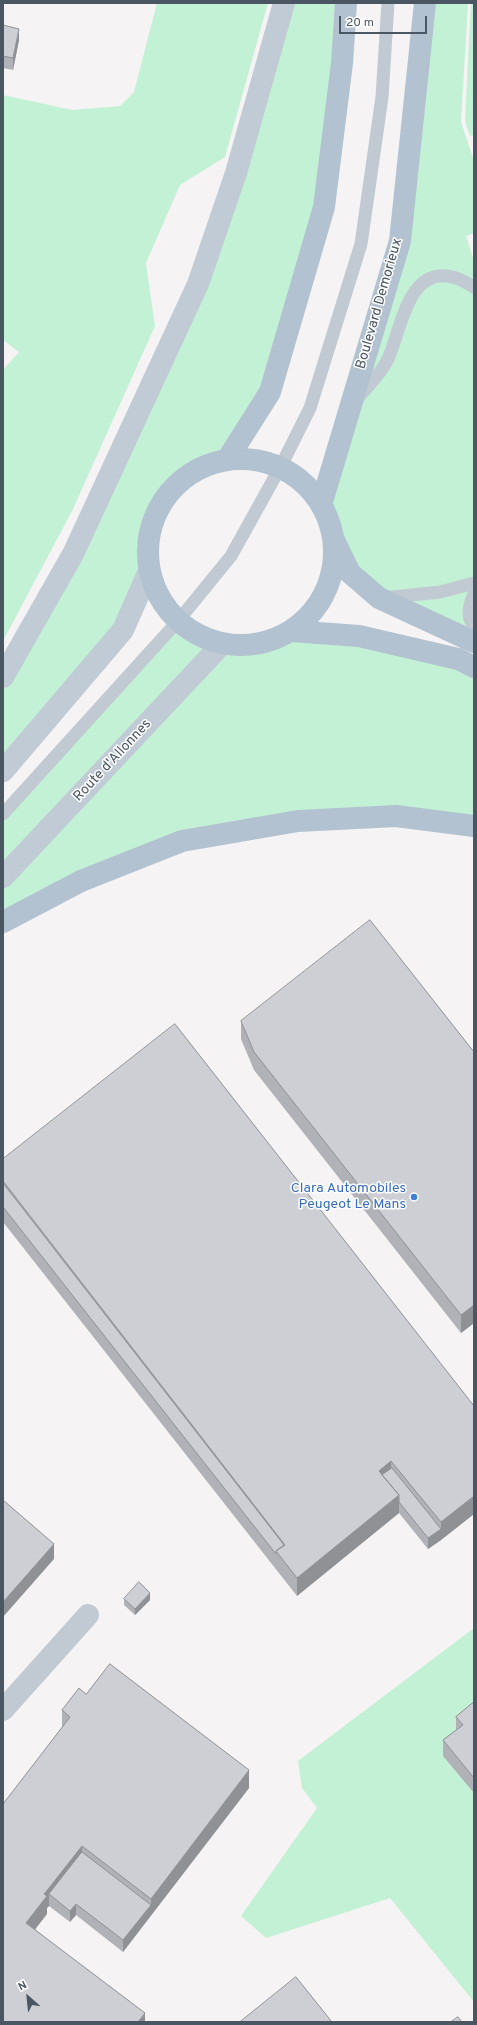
<!DOCTYPE html>
<style>
body{margin:0}
#map{position:relative;width:477px;height:2025px;overflow:hidden;background:#f5f3f3;font-family:Overpass,sans-serif}
canvas{display:block}
.frame{position:absolute;inset:0;border:4px solid #4a5661;pointer-events:none}
.north{position:absolute;left:8px;top:1977px;width:40px;height:40px;-webkit-text-stroke:3px #fff;paint-order:stroke;rotate:333deg;font-size:11px;font-weight:700;line-height:16px;text-align:center;color:#4a5661}
.north::after{content:'';display:block;margin:auto;width:14px;height:18px;background:#4a5661;clip-path:polygon(50% 0,100% 100%,50% 72%,0 100%)}
.scale{position:absolute;left:339px;top:16px;width:88px;height:18px;box-sizing:border-box;border:2px solid #4a5661;border-top:0;padding-left:5px;font-size:12px;line-height:14px;white-space:nowrap;color:#4a5661;-webkit-text-stroke:3px #fff;paint-order:stroke}
</style>
<div id="map">
<canvas width="477" height="2025"></canvas>
<div class="frame"></div>
<div class="north">N</div>
<div class="scale">20 m</div>
</div>
<script>
const ctx = document.querySelector('canvas').getContext('2d');
ctx.lineJoin = 'round';
function fill(path, color) {
  ctx.fillStyle = color;
  ctx.fill(path, 'evenodd');
}
function stroke(path, color, width, dash) {
  ctx.strokeStyle = color;
  ctx.lineWidth = width;
  ctx.lineCap = dash ? 'butt' : 'round';
  ctx.setLineDash(dash || []);
  ctx.stroke(path);
}
function drawText(font, color, halo, rows, align = 'center') {
  ctx.font = font + ' Overpass,sans-serif';
  ctx.lineWidth = 3;
  ctx.setLineDash([]);
  ctx.textBaseline = 'middle';
  ctx.strokeStyle = halo;
  ctx.fillStyle = color;
  for (const [text, x, y, turn = 0] of rows) {
    ctx.save();
    ctx.translate(x, y);
    ctx.rotate((+turn || 0) * Math.PI / 180);
    ctx.textAlign = isNaN(turn) ? turn : align;
    if (halo) ctx.strokeText(text, 0, 0);
    ctx.fillText(text, 0, 0);
    ctx.restore();
  }
}
const green = new Path2D(`
 M157,3H268L225,157L180,185L146,263L155,326L73,509L3,641V370L19,352L3,340V95L72,110L120,106L134,92Z
 M284,3H346L324,207L270,392L227,460L209,464L192,473L177,484L164,499L153,518L150,533L148,553L149,571L123,630L3,771V677L198,284Z
 M425,3H468L461,122L474,161V233L466,236L474,261V642L379,598L333,539L321,505L400,241Z
 M471,3H474V135L470,136L465,121Z
 M178,621C184,626 191,632 198,635C228,651 262,646 291,631L474,667V826L396,816L182,841L3,922V814Z
 M474,1628V2002L390,1898L266,1938L241,1916L317,1808L302,1788L298,1761Z`);
const lane = new Path2D(`
 M356,400C367,387 381,374 388,359C401,330 408,266 452,277C459,278 467,283 474,287
 M474,594C470,603 465,617 474,625
 M383,598L440,592L474,583
 M3,814L178,621L231,556L281,466L310,408L361,244L382,97L388,3`);
const street = new Path2D(`
 M3,1710L88,1615`);
const secondary = new Path2D(`
 M3,677L73,554L198,284L236,173L284,3
 M3,771L123,630L149,571
 M3,877L222,644`);
const primary = new Path2D(`
 M148 552a93 93 0 1 1 186 0a93 93 0 1 1-186 0Z
 M227,460L270,392L324,207L342,63L346,3
 M321,505L400,241L425,3
 M334,540L350,573L379,598L474,642
 M291,631L359,636L458,659L474,667
 M3,922L81,881L182,841L298,821L396,816L474,826`);
const wall = new Path2D(`
 M3,25L19,40L13,70L3,68Z
 M241,1021L474,1052V1323L461,1333L254,1070L241,1039Z
 M3,1159L474,1406V1514L441,1540L428,1549L399,1513L297,1596L3,1222Z
 M124,1599L150,1600L135,1615L124,1605Z
 M86,1694L249,1788L123,1952L76,1915L70,1922L49,1906L47,1908V1914L35,1929L145,2022H3L62,1728V1710Z
 M474,1702V1793L443,1756V1740L456,1730V1717Z`);
const shadedWall = new Path2D(`
 M19,29V40L13,70V58Z
 M4,405V420L3,421V406Z
 M474,1305V1323L461,1333V1315Z
 M391,1461V1479L385,1484L379,1471Z
 M399,1495V1513L297,1596V1578Z
 M474,1496V1514L441,1540V1522Z
 M441,1529V1540L428,1549V1538Z
 M54,1544V1559L3,1617V1602Z
 M150,1593V1600L135,1615V1609Z
 M249,1770V1788L123,1952V1940L151,1905V1899Z
 M82,1846V1864L49,1894V1906L47,1908V1914L26,1941V1923L44,1894Z
 M76,1904V1915L70,1922V1911Z
 M145,2013V2022H138Z`);
const building = new Path2D(`
 M3,25L19,29L13,58L3,56Z
 M370,920L474,1052V1305L461,1315L254,1052L241,1021Z
 M175,1024L474,1406V1496L441,1522L391,1461L379,1471L399,1495L297,1578L276,1551L285,1545L3,1181V1159Z
 M3,1183L284,1545L276,1551V1554L3,1207Z
 M392,1468L441,1529L428,1538L399,1502V1495L382,1475Z
 M3,1500L54,1544L3,1602Z
 M139,1582L150,1593L135,1609L124,1599Z
 M110,1664L249,1770L151,1899L82,1846L49,1888L44,1894L47,1896L26,1923L145,2013L138,2022H3V1804L70,1717L62,1710L79,1688L86,1694Z
 M474,1702V1778L443,1740L463,1725L456,1717Z
 M82,1852L151,1905L123,1940L76,1904L70,1911L49,1894Z
 M296,1977L332,2022H240Z
 M458,2017L462,2022H451Z`);
const markers = [
 [414,1197,4,"#3f7fe0"]
];
const streetNames = [
 ["Boulevard Demorieux",380,304,-74],
 ["Route d'Allonnes",113,761,-47]
];
const shopNames = [
 ["Clara Automobiles",406,1189],
 ["Peugeot Le Mans",406,1205]
];
fill(green, '#c3f1d5');
stroke(lane, '#c1cad2', 13);
stroke(street, '#c1cad2', 22);
stroke(secondary, '#c1cbd6', 22);
stroke(primary, '#b3c2d1', 22);
fill(wall, '#b0b2b7');
fill(shadedWall, '#909195');
fill(building, '#cdcfd5');
stroke(building, '#909195', 1);
for (const [x, y, r, color] of markers) {
  const dot = new Path2D();
  dot.arc(x, y, r, 0, 2 * Math.PI);
  ctx.fillStyle = color;
  ctx.fill(dot);
  stroke(dot, '#fff', 1.5);
}
drawText('14px', '#4a5661', '#fff', streetNames);
drawText('14px', '#366cbe', '#fff', shopNames, 'right');
</script>
